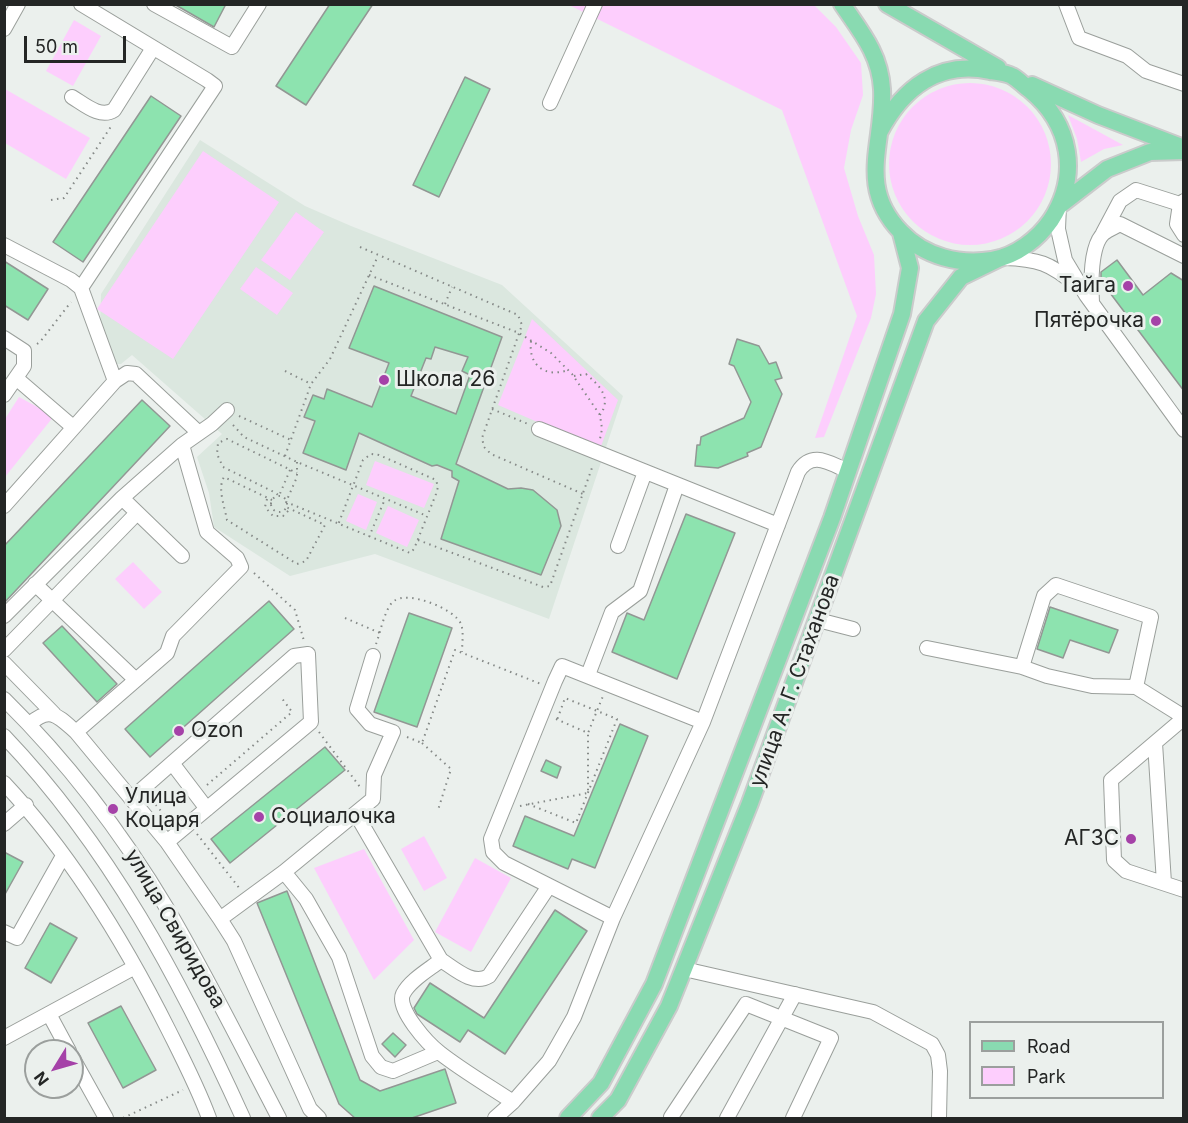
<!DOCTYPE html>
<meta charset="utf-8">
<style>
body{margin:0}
#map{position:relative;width:1188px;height:1123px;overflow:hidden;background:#ebf0ed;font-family:Inter,sans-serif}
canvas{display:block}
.frame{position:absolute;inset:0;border:6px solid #242625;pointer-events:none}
.legend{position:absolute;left:969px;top:1021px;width:195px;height:78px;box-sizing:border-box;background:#ebf0ed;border:2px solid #9b9f9d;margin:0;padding:8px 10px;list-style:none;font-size:18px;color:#242625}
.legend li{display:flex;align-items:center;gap:12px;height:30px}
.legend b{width:30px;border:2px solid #9b9f9d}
.north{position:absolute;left:24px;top:1039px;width:60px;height:60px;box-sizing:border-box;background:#ebf0ed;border:2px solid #9b9f9d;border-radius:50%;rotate:233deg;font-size:16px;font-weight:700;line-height:24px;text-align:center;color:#242625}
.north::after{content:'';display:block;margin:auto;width:21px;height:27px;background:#a542a8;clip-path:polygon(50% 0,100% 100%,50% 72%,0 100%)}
.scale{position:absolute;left:24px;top:36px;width:102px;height:27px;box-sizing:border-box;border:3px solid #242625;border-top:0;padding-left:8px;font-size:18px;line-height:21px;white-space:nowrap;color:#242625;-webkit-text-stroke:4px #ebf0ed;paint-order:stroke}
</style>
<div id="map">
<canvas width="1188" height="1123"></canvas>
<div class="frame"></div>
<ul class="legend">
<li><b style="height:8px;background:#89dab1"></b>Road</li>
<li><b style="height:16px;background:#fdcefd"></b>Park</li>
</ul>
<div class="north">N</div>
<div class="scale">50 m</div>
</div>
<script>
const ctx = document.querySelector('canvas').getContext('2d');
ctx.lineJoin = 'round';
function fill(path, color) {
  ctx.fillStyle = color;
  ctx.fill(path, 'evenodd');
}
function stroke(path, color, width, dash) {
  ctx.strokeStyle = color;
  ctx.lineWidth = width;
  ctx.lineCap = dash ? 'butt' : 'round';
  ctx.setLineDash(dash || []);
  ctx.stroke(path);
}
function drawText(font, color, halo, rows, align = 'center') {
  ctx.font = font + ' Inter,sans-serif';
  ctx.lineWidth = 6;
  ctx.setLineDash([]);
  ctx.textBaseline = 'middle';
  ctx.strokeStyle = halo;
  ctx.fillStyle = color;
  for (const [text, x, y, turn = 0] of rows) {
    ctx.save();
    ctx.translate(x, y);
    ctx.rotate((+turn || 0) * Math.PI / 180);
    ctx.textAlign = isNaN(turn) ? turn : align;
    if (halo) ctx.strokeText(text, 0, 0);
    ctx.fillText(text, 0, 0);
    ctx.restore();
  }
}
const built = new Path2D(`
 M200,140L305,206L351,226L502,285L623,396L549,619L375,554L290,576L214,527L209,493L197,457L222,434L132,355L121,364H112L100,327L101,294Z`);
const green = new Path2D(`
 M569,5H814L836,27L861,63L863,95L851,130L844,168L858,216L874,255L876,294L871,318L824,437L815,438L857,316L782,110Z
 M74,20L101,36L73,86L46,71Z
 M889 164a81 81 0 1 1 162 0a81 81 0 1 1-162 0Z
 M5,89L90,138L66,179L5,143Z
 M1068,115L1123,145L1104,149L1081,162L1077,139Z
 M203,151L279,202L173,359L97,309Z
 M296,212L324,232L290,280L261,260Z
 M256,267L293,293L277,315L240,289Z
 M532,319L618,400L600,449L498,405Z
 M19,397L54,416L5,477V419Z
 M375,461L434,484L424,508L366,485Z
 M358,494L377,502L366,530L346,521Z
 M388,506L419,520L407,547L376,533Z
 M133,562L162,592L144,609L115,579Z
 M424,836L447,878L424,891L401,849Z
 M364,849L414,940L374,980L314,868Z
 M475,858L511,878L471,952L435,932Z`);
const building = new Path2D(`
 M174,4H226L214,27Z
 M330,4H373L306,105L276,86Z
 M465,77L490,89L439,197L413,185Z
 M151,96L181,116L83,262L53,242Z
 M1117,260L1143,295L1171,273L1184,281V391L1101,281V272Z
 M4,261L48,289L28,320L4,305Z
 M374,286L502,337L456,464L508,489L521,488L533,490L557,510L561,526L541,575L441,539L459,481L452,477V471L437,465L432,466L359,433L346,470L303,453L315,421L304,417L313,395L324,399L327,389L372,407L389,363L349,348ZM435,347L468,357L462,371L470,375L456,414L411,396L426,358L431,359Z
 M737,339L759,346L769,364L776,362L782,378L775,380L782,394L761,447L747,453L748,456L718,468L695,466L697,445H700L701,437L744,418L751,402L734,366L729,364Z
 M142,400L170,426L4,603V546Z
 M686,514L735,533L677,679L612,652L627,613L644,620Z
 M269,601L294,629L150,757L125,729Z
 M1050,607L1118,630L1109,653L1070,640L1063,658L1037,649Z
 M409,613L452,628L417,727L374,712Z
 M62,626L117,684L97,702L43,643Z
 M620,724L648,736L595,868L572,859L568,869L513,846L525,816L574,836Z
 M325,747L345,770L230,863L211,839Z
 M546,760L561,767L557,778L541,771Z
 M4,852L23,862L4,896Z
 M287,891L360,1080L380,1091L445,1069L456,1103L409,1119H356L339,1104L257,903Z
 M555,910L587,931L505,1054L468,1030L460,1042L417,1014L414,1008L430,983L484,1018Z
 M50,923L77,938L51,983L25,968Z
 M121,1006L156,1070L123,1088L88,1023Z
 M393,1033L406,1045L395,1057L382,1044Z`);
const path = new Path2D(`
 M51,200L64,198L112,125
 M360,247L518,315L522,325L482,438L484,447L491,454L583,494
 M369,275L519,333L551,353L572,374L600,415L602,429L600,439
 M445,304L452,287
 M531,341C528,366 546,378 568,370
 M37,344L40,342L71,302
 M285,371L311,384
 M574,376L586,374C600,386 612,398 600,415
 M492,409L528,424
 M239,416L291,440
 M233,425L244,437L297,462L427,516
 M285,456L311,384L330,359L378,256
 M297,462V477L286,502L410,553L414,549L436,494L438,487L436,480L379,455L371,454L363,460L338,525
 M290,470L279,496L276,493L223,467L217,454L218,443L227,439L297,473
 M271 504a8 8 0 1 1 16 0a8 8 0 1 1-16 0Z
 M267,499L265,507L273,516H283L290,509
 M272,500L224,477C217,488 225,508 227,520L297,564L306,561L325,525L286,507
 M369,537L385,499
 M418,540L543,587L550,586L593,465
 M254,573L295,610L304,641
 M345,618L380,633
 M376,644C380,634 385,607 394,601C408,590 455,609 461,624C464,632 462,644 462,652
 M556,719L588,733L603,696
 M319,732L360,787
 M407,737L422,743L455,650L541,684
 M422,743L451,769L438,810
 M207,785L292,712L281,697
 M152,800L169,821
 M528,804L576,823L617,719L565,698L557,720
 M520,806L588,793V733
 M197,834L240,889
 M123,1118L183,1090`);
const minor = new Path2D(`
 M154,4L232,47L259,4
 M1066,4L1079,38L1127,56L1146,71L1184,84
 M4,29L18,4
 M72,97C84,104 100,119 114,110L153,48
 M550,103L595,4
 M1180,204L1177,224L1184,235
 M1059,206L1058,229L1065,260L1086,295L1184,430
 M1103,233L1120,201L1136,190L1180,204L1184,201
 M4,245L71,280L81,288L215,86L207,80L81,4
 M1004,258C1038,259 1050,263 1076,285
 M81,288L115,381
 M1092,302C1091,285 1090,245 1104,233C1108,230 1115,227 1120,224L1184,256
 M4,338L24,351V366L4,395
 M16,378L73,427
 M539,429L778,525
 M122,498L182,556
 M4,506L115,381L127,373L136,374L199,433
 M618,546L645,472
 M35,584L136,680
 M4,616L122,498L182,445L212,424L227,410
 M818,620L853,629
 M927,648L1022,667L1047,676L1092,686L1136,687L1184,717
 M4,650L137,513
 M4,663L54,714
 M1022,667L1044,596L1056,585L1151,617L1136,687
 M588,675L612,612L640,591L677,485
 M4,699C67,761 123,835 168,910C208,978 243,1049 279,1118
 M1184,718L1111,780L1114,860L1126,871L1184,890
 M30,724C50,705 59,717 76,732L167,842L220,919L234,941L310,1109L319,1118
 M76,732L167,653L173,636L241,567L237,558L207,532L182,445
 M4,736C109,846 181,981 243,1118
 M1155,743L1164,883
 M172,763L207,809
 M4,783C70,853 126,945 169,1031C183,1059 198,1088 209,1118
 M131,799L294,656L308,654L311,722L167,842
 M356,814L441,960
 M4,824L26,805
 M284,872L306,899L339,957L372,1056L381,1067L393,1071L438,1052
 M613,918L504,863L493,852L491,839L555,681L562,666L703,722
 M220,919L284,872L373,799L374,775L393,732L370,724L357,709L373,656
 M4,932L17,938L63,856
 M684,969L873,1012L932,1044L938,1055L940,1071L939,1118
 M49,1014L69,1051
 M4,1038L135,967
 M72,1057L106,1118
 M513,1102C489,1086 463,1071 440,1053C428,1044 396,1009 403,994C410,980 430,969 441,960C455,969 473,986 489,976L549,886
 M671,1117L746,1004L831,1038L793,1118
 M495,1118L513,1102L549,1061L574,1017L613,918L703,722L798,472C812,450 829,463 848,471
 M727,1118L795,994`);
const major = new Path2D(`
 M842,4C861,32 880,54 882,89C885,142 856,186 901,232C925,257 959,265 992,260C1016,256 1038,239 1051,220C1080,175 1071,124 1030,90C1024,86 1018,79 1012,76C1007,73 997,72 990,71C939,60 903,88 880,131
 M887,4L998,68
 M1032,85L1098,115L1184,148
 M1059,206L1107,169L1150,152L1184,151
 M568,1118L601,1083L654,984L832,518L902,314L910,268L901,233
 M600,1118L618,1100L669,1006L750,803L926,321L961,277L1000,258`);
const markers = [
 [1128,286,6,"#a542a8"],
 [1156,321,6,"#a542a8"],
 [384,380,6,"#a542a8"],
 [179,731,6,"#a542a8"],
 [113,809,6,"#a542a8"],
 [259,817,6,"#a542a8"],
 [1131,839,6,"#a542a8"]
];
const poiNames = [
 ["Тайга",1116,286,"right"],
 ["Пятёрочка",1144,321,"right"],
 ["Школа 26",396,380],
 ["Ozon",191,731],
 ["Улица",125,797],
 ["Коцаря",125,821],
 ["Социалочка",271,817],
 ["АГЗС",1119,839,"right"]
];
const streetNames = [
 ["улица А. Г. Стаханова",795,681,-70],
 ["улица Свиридова",175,929,60]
];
fill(built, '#dbe7df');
fill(green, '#fdcefd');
fill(building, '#8de3af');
stroke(building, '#929794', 1.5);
stroke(minor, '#9a9f9b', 16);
stroke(major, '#cacbcb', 20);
stroke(path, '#858987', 2, [1.5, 4.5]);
stroke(minor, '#fff', 14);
stroke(major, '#89dab1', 16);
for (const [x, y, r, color] of markers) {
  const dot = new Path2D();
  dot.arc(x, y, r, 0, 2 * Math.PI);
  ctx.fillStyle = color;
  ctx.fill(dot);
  stroke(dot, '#ebf0ed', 2);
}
drawText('21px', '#242625', '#ebf0ed', poiNames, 'left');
drawText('21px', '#242625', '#ebf0ed', streetNames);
</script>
